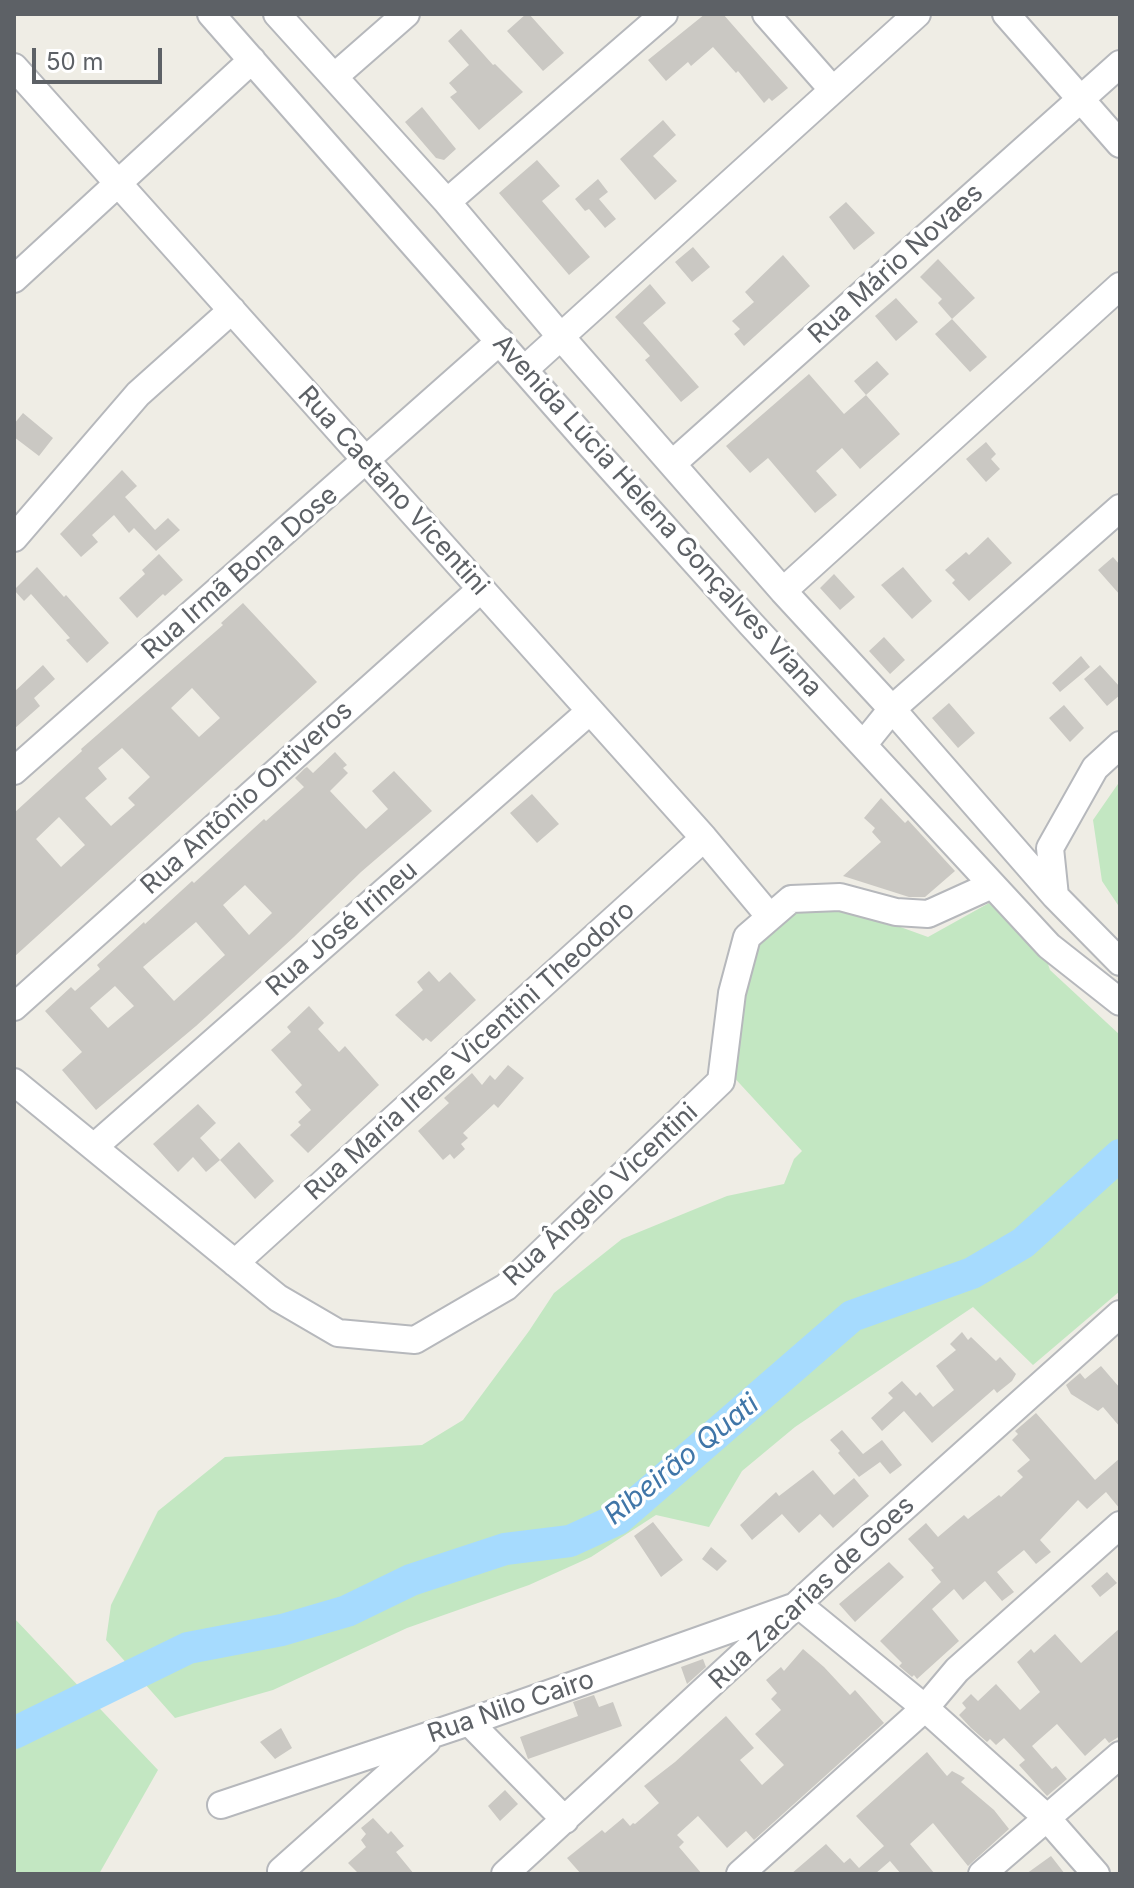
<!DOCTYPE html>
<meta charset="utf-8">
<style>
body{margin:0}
#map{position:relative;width:1134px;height:1888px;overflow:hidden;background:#efede5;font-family:Inter,sans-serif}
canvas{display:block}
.frame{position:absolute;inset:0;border:16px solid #5d6166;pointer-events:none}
.scale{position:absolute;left:32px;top:48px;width:130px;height:36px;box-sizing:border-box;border:4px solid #5d6166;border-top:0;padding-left:10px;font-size:24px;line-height:28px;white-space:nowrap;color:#5d6166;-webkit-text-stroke:6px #fff;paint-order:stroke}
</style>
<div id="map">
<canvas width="1134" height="1888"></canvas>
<div class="frame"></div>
<div class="scale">50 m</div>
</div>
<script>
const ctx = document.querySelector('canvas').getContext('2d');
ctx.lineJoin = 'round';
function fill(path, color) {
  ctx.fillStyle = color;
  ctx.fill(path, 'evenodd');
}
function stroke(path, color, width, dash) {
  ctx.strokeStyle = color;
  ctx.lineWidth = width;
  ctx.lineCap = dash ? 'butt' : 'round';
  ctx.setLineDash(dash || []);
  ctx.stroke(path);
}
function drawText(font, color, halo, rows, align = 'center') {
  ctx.font = font + ' Inter,sans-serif';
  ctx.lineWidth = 7;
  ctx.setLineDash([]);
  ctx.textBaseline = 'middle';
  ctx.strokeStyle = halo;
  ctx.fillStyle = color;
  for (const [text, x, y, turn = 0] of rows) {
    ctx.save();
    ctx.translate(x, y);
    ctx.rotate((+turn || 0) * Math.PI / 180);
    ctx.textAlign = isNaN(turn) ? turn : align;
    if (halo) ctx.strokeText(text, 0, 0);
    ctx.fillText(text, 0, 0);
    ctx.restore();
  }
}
const green = new Path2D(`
 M1120,781V908L1102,881L1093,820Z
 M989,903L1047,961L1050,970L1120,1035V1291L1033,1365L973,1307L795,1427L742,1471L709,1527L656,1515L591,1557L529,1585L407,1628L273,1690L175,1718L106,1640L111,1605L158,1511L225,1457L422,1445L463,1420L529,1331L554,1293L622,1239L727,1196L784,1184L794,1159L802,1151L729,1072L748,970L762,934L788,914L813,904L870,916L928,937Z
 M14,1618L158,1770L99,1874H14Z`);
const river = new Path2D(`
 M14,1733L188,1648L282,1630L347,1611L411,1580L505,1549L570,1541L618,1519L852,1316L972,1273L1023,1243L1120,1155`);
const building = new Path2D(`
 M526,14H529L564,53L543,71L507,31Z
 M705,14H723L788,88L772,101L769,98L764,103L738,71L736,73L713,47L691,66L688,62L666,81L648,60Z
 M461,29L493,65L495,64L523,92L479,130L450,97L457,92L449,83L469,65L448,41Z
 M422,107L456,149L444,160L436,158L405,122Z
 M663,120L676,135L653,156L677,181L655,200L620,159Z
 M537,160L560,186L542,201L590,257L569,275L499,193Z
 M598,179L608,192L599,199L616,219L605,228L589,209L585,211L575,199Z
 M846,202L875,233L854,250L829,217Z
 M693,247L710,267L692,282L675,262Z
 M783,255L810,286L744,346L734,334L740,329L732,321L754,302L745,292Z
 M938,259L975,298L952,319L938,303L942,299L920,277Z
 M650,284L666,303L643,323L699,387L681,402L645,360L650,356L615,317Z
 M896,298L918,322L896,341L875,316Z
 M952,319L987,357L970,372L935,334Z
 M877,361L889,374L866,395L854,381Z
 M809,374L844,414L866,395L900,434L860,469L842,448L816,471L837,495L815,513L768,458L750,473L726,446Z
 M23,413L53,438L39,456L14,437V424Z
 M986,442L996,454L991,459L1000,469L986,482L966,459Z
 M122,470L137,486L125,497L155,530L168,518L180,530L156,551L134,528L129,533L114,515L92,535L98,542L81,557L60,534Z
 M988,537L1012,563L969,601L952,583L955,580L945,570L966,552L969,555Z
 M159,554L183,580L165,596L163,594L137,618L119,598L145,574L142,570Z
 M1113,557L1120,565V595L1098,570Z
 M37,567L64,597L66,595L109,643L87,663L66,640L70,638L31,594L24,601L14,590Z
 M903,567L932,601L912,619L881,585Z
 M834,574L855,597L840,610L820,588Z
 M243,603L317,682L14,957V813L82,751L81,749L223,625L221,623ZM192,688L220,718L199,737L171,708ZM122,748L150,777L128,798L135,805L111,826L85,798L107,779L98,768ZM59,817L85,845L61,867L36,839Z
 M884,637L905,660L890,674L869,651Z
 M1081,656L1090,667L1060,692L1052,683Z
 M43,665L55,679L34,698L40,706L14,729V692Z
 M1100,665L1120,687V695L1107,706L1084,679Z
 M949,703L975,733L958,748L932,718Z
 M1064,705L1084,728L1070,742L1049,718Z
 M335,752L347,765L343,768L348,773L330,791L366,829L388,809L372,791L394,771L432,811L361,872L294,937L196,1026L96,1110L62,1070L82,1052L45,1011L71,987L75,991L100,969L97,965L144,922L145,924L192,881L194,883L264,819L266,821L304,787L295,778L304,769L307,767L313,773ZM245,885L272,913L249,935L223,905ZM196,922L225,955L174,1001L143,967ZM115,986L134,1006L108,1028L90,1008Z
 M532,794L559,824L537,843L510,813Z
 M881,798L905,823L908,820L955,871L925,897H909L843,876L881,842L872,832L875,828L864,818Z
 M429,971L439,982L450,972L476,1000L431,1042L426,1038L423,1041L395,1015L423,990L417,982Z
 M309,1006L324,1023L318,1029L339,1052L345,1046L379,1085L308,1153L290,1135L301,1125L298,1122L311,1110L295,1092L302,1085L271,1050L291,1032L287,1027Z
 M508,1065L524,1078L498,1108L494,1104L463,1133L468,1138L461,1144L465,1149L454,1159L450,1154L443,1160L418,1131L449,1103L444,1098L472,1073L482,1085L490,1075L495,1080Z
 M198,1104L216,1123L200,1138L220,1160L206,1172L193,1157L178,1172L153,1144Z
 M239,1142L274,1181L255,1199L220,1160Z
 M962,1332L968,1340L971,1337L996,1361L1000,1357L1016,1374L1012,1381L997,1393L994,1389L932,1443L904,1411L882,1431L871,1418L893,1398L888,1393L902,1381L916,1396L920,1392L933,1407L954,1390L936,1366L956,1350L950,1344Z
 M1101,1366L1120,1388V1427L1103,1407L1098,1411L1071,1394L1066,1385L1080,1373L1085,1379Z
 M1036,1413L1095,1480L1120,1458V1509L1106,1492L1087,1509L1078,1500L1040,1540L1051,1552L1036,1564L1024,1550L997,1572L1014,1592L1002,1601L985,1581L963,1600L954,1589L932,1609L959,1641L917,1679L914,1675L912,1677L899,1666L902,1663L880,1641L941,1582L931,1570L934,1568L908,1539L926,1523L938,1537L964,1515L968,1519L999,1495L1001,1497L1023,1477L1017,1471L1030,1460L1012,1440L1018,1434L1015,1431Z
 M842,1430L863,1454L882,1440L902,1465L890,1474L880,1462L859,1477L838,1453L840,1451L830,1440Z
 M813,1470L834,1495L854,1478L869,1496L833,1528L820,1514L799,1533L782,1514L752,1540L740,1525L776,1492L779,1496Z
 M653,1522L683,1560L661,1577L634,1536Z
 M711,1547L727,1561L717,1571L702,1559Z
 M889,1562L904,1577L855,1622L839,1604Z
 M1107,1572L1117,1583L1100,1597L1091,1586Z
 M1120,1628V1736L1109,1743L1105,1738L1085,1756L1057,1724L1032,1746L1052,1769L1056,1766L1067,1779L1047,1796L1019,1765L1025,1760L1004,1738L996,1745L990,1739L987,1742L971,1728L959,1715L966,1708L962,1703L971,1694L978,1701L996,1684L1020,1710L1040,1692L1017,1662L1031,1649L1034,1653L1055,1634L1081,1663Z
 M803,1649L824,1667L850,1695L855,1690L884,1723L754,1840L746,1831L727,1848L698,1816L677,1835L684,1842L679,1847L702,1874H581L567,1858L602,1830L605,1833L623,1818L630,1826L633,1823L635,1824L659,1803L644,1786L675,1762L726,1716L754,1748L740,1760L762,1785L784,1765L755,1734L781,1710L771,1699L777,1693L766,1680L781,1667L784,1671Z
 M703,1659L706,1667L687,1684L681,1667Z
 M594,1695L599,1707L613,1702L622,1726L528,1759L520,1737L578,1716L573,1702Z
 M281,1728L292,1748L275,1759L260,1742Z
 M927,1752L947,1776L952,1771L965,1778L961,1782L994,1810L1009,1829L968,1866L933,1823L910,1844L935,1874H901L890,1861L875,1874H791L826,1844L844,1863L850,1858L859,1868L884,1846L856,1816Z
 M505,1790L518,1804L500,1821L488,1806Z
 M373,1818L388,1834L391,1831L404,1846L396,1852L414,1874H359L348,1863L366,1847L361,1840L366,1834L361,1828Z
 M1051,1856L1065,1874H1026Z`);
const minor = new Path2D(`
 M211,14L583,437L751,624L1049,946L1120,1002
 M277,14L447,202L561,337L783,591L892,709L1055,896L1120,962
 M766,14L832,89
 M1006,14L1120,144
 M14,67L704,838L770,917
 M334,77L406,14
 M447,202L664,14
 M14,279L252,60
 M525,369L917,14
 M672,464L1120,64
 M14,538L138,394L232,310
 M783,591L1120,286
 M863,745L892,709L1120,508
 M14,771L500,341
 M1055,896L1050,848L1095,768L1120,745
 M14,1007L481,589
 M14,1082L278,1298L338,1333L415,1340L506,1287L721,1081L732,993L747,937L791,899L840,897L896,912L928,914L992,885
 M94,1147L590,711
 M235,1263L704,838
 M469,1722L565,1820
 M221,1805L469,1722L799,1605L925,1708L1046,1817L1096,1874
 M281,1871L427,1741
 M505,1874L841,1564L1120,1314
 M740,1874L925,1708L957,1670L1120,1525
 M982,1874L1120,1755`);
const streetNames = [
 ["Rua Mário Novaes",896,264,-42],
 ["Rua Caetano Vicentini",393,491,48],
 ["Avenida Lúcia Helena Gonçalves Viana",657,516,48],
 ["Rua Irmã Bona Dose",240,573,-41],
 ["Rua Antônio Ontiveros",247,798,-42],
 ["Rua José Irineu",342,929,-41],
 ["Rua Maria Irene Vicentini Theodoro",470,1051,-42],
 ["Rua Ângelo Vicentini",601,1195,-43],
 ["Rua Zacarias de Goes",812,1593,-43],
 ["Rua Nilo Cairo",511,1707,-19]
];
const waterNames = [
 ["Ribeirão Quati",682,1460,-39]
];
fill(green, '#c3e7c2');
stroke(river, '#a6dbfe', 32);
fill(building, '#cac8c3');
stroke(minor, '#b6b8bc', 30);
stroke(minor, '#fff', 26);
drawText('26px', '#5d6166', '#fff', streetNames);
drawText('italic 28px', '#4076a8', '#fff', waterNames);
</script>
